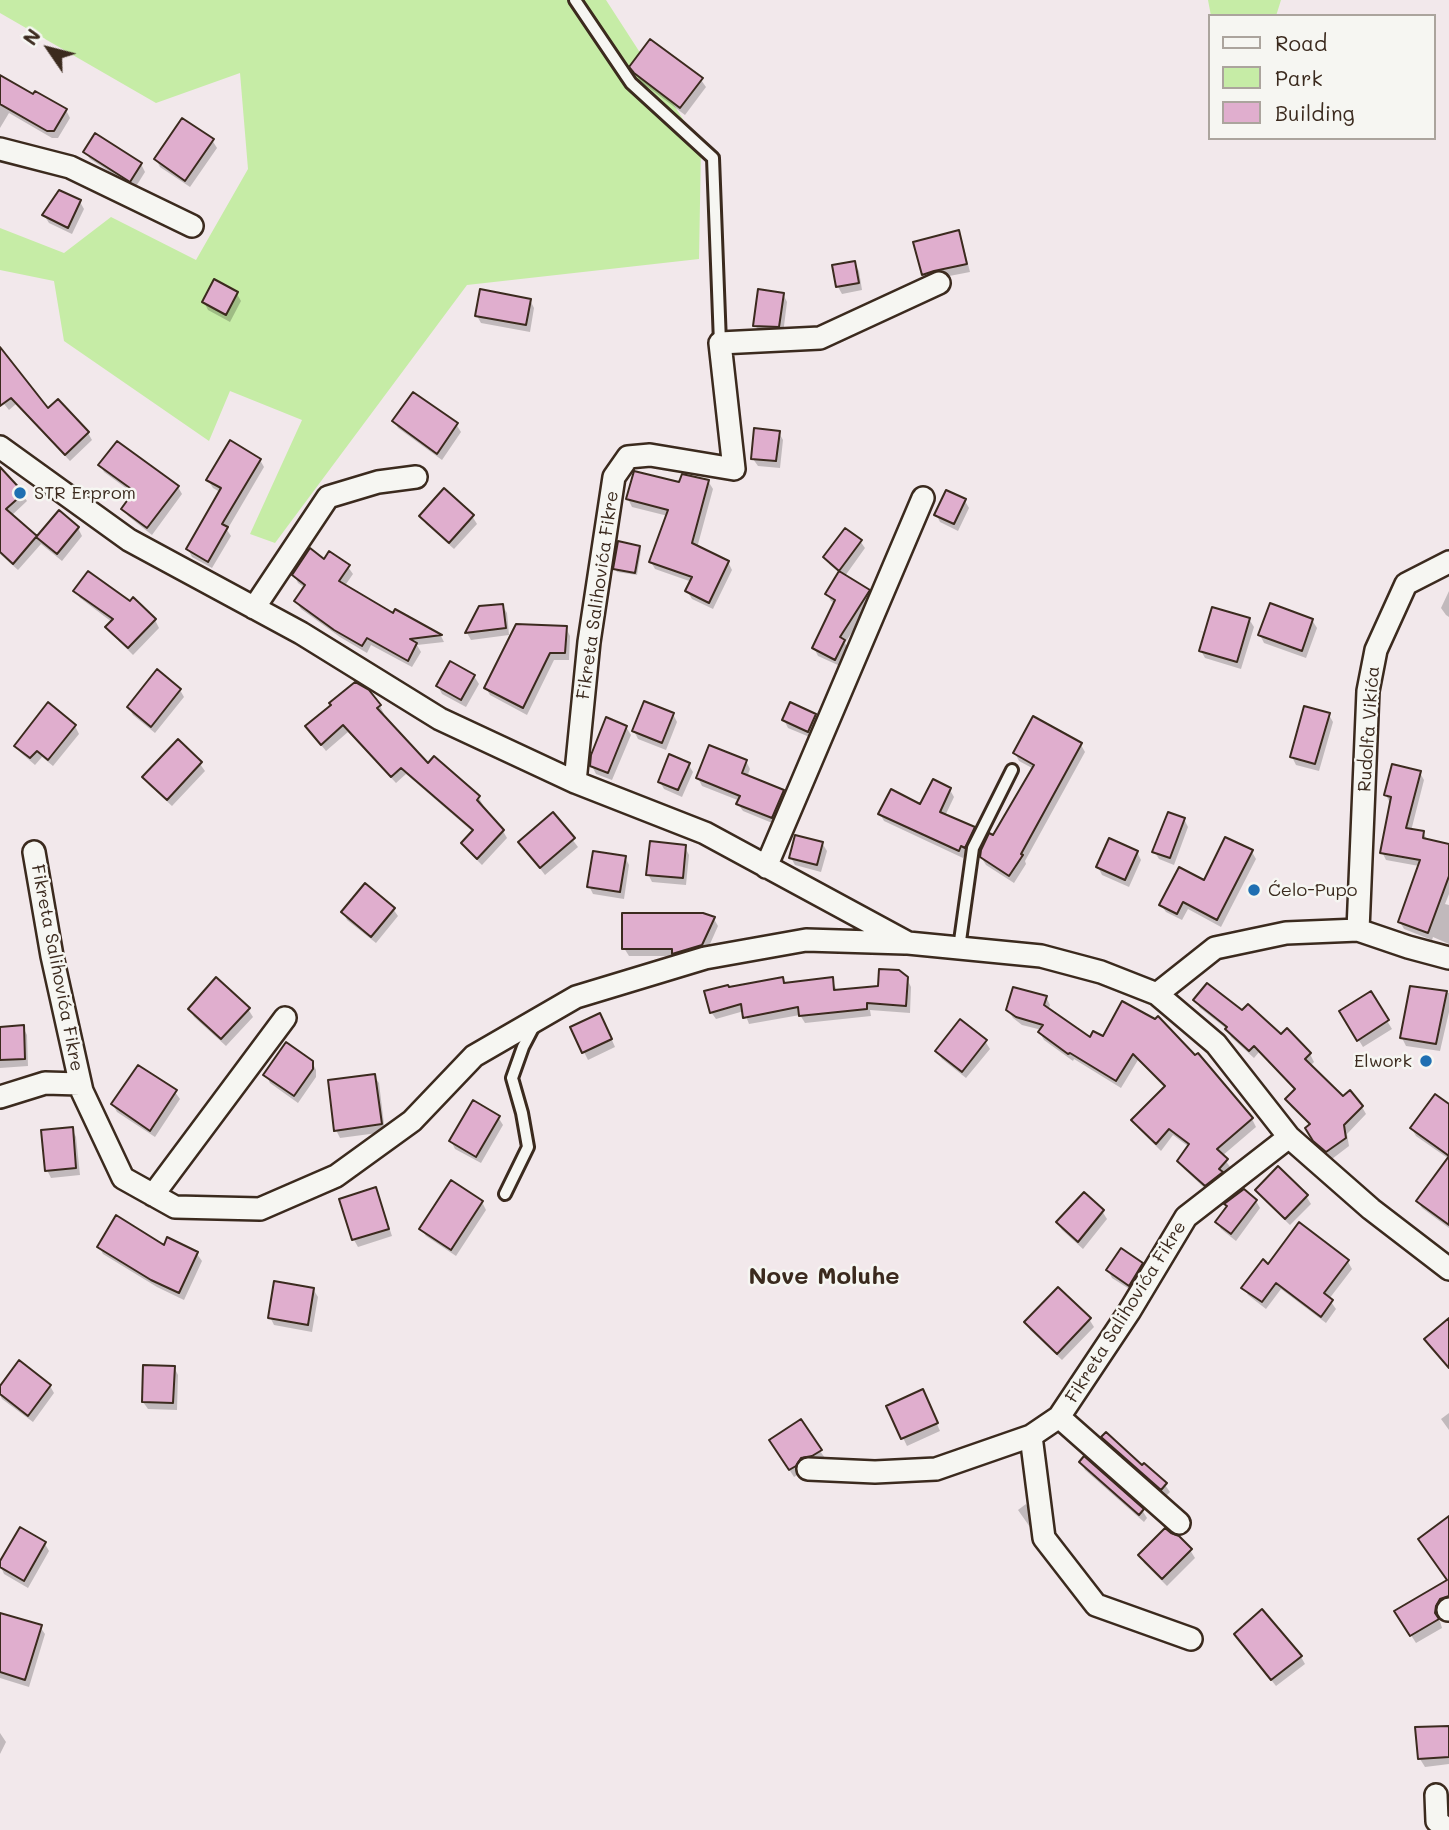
<!DOCTYPE html>
<meta charset="utf-8">
<style>
body{margin:0}
#map{position:relative;width:1449px;height:1830px;overflow:hidden;background:#f2e8eb;font-family:Mali,sans-serif}
canvas{display:block}
.legend{position:absolute;left:1208px;top:14px;width:228px;height:126px;box-sizing:border-box;background:#f6f6f2;border:2px solid #aba49d;margin:0;padding:9px 12px;list-style:none;font-size:21px;color:#3b2a1e}
.legend li{display:flex;align-items:center;gap:14px;height:35px}
.legend b{width:35px;border:2px solid #aba49d}
.north{position:absolute;left:14px;top:14px;width:70px;height:70px;-webkit-text-stroke:5px #f6f6f2;paint-order:stroke;rotate:305deg;font-size:19px;font-weight:700;line-height:28px;text-align:center;color:#3b2a1e}
.north::after{content:'';display:block;margin:auto;width:24px;height:32px;background:#3b2a1e;clip-path:polygon(50% 0,100% 100%,50% 72%,0 100%)}
</style>
<div id="map">
<canvas width="1449" height="1830"></canvas>
<ul class="legend">
<li><b style="height:9px;background:#f6f6f2"></b>Road</li>
<li><b style="height:19px;background:#c6eca6"></b>Park</li>
<li><b style="height:19px;background:#e0aece"></b>Building</li>
</ul>
<div class="north">N</div>
</div>
<script>
const ctx = document.querySelector('canvas').getContext('2d');
ctx.lineJoin = 'round';
function fill(path, color) {
  ctx.fillStyle = color;
  ctx.fill(path, 'evenodd');
}
function stroke(path, color, width, dash) {
  ctx.strokeStyle = color;
  ctx.lineWidth = width;
  ctx.lineCap = dash ? 'butt' : 'round';
  ctx.setLineDash(dash || []);
  ctx.stroke(path);
}
function drawText(font, color, halo, rows, align = 'center') {
  ctx.font = font + ' Mali,sans-serif';
  ctx.lineWidth = 5;
  ctx.setLineDash([]);
  ctx.textBaseline = 'middle';
  ctx.strokeStyle = halo;
  ctx.fillStyle = color;
  for (const [text, x, y, turn = 0] of rows) {
    ctx.save();
    ctx.translate(x, y);
    ctx.rotate((+turn || 0) * Math.PI / 180);
    ctx.textAlign = isNaN(turn) ? turn : align;
    if (halo) ctx.strokeText(text, 0, 0);
    ctx.fillText(text, 0, 0);
    ctx.restore();
  }
}
const green = new Path2D(`
 M0,0H606L701,147L699,259L467,285L275,543L250,534L302,420L230,391L209,441L64,341L54,281L0,270V228L64,253L111,217L196,260L248,169L240,73L156,103L0,13Z
 M1208,0H1281L1276,16H1211Z`);
const shadow = new Path2D(`
 M632,67L701,80L706,87L685,115L640,81Z
 M0,78L34,97L66,110L70,118L58,138H52L9,113L0,128Z
 M212,140L217,148L190,187L160,167L156,159Z
 M85,152L141,164L145,172L135,188L90,159Z
 M80,202L84,209L72,234L49,223L44,215Z
 M958,232L962,240L970,272L939,278L928,282L923,275L915,243Z
 M854,263L859,271L862,290L842,294L838,287Z
 M237,294L241,301L230,322L208,310L204,302Z
 M783,294L787,302L783,334L760,333L755,325Z
 M530,300L534,308L530,332L481,323L477,316Z
 M0,353L48,411L88,433L92,440L70,461L16,404L9,410L0,399Z
 M394,421L456,424L461,432L442,460L398,428Z
 M779,433L783,440L780,468L758,466L753,459Z
 M260,460L264,467L227,530L231,536L212,568L192,557L188,549L220,492L213,488L208,480Z
 M100,465L178,487L182,494L152,535L128,516L123,509L134,494L104,472Z
 M708,481L713,489L697,548L728,562L732,570L713,609L692,599L687,591L692,582L655,569L651,562L668,516L632,507L628,499L681,484Z
 M0,489L22,494L27,501L11,516L37,539L59,513L78,528L82,536L62,561L41,544L18,570L0,554Z
 M965,501L969,508L958,531L940,522L936,514Z
 M421,516H472L477,524L454,549L426,524Z
 M860,541L865,548L845,576L868,591L873,599L845,643L848,649L840,666L818,656L814,648L835,603L831,601L827,594L840,573L830,565L825,557Z
 M639,547L641,550L637,575L617,572L615,568Z
 M324,561L348,567L353,574L344,587L393,615L396,611L441,636L444,642L417,645L421,652L412,667L371,645L367,653L340,637L301,609L296,601L305,588L298,583L294,575Z
 M75,591L130,603L133,600L155,620L159,628L133,655L112,634L107,627L112,622L80,598Z
 M1449,591V617L1446,615L1441,608Z
 M502,605L507,613L509,635L471,640L467,633Z
 M1249,619L1254,627L1241,669L1205,658L1201,651Z
 M1312,620L1317,628L1306,658L1264,643L1260,635Z
 M566,628L570,636L569,660H554L527,715L490,695L486,688Z
 M474,676L479,684L466,707L442,694L438,686Z
 M180,690L184,697L155,733L133,715L129,708Z
 M367,692L380,706L384,714L382,715L429,766L434,759L479,798L483,805L481,808L503,831L507,838L482,865L468,851L463,843L473,832L406,774L396,783L348,732L326,751L312,734L307,727Z
 M673,714L677,722L666,750L638,739L634,731Z
 M815,715L820,723L812,738L788,728L784,720Z
 M1329,715L1333,722L1319,771L1296,765L1292,757Z
 M75,726L79,734L53,766L42,757L35,765L21,753L16,746Z
 M626,727L631,735L612,780L596,774L592,766Z
 M1081,745L1085,752L1025,861L1026,864L1014,883L986,865L981,857L1034,769L1019,761L1015,753Z
 M746,761L750,769L747,777L783,792L788,799L777,825L743,811L738,804L740,801L702,786L698,778Z
 M200,764L205,771L172,806L149,785L144,777Z
 M688,764L693,772L682,797L664,789L660,782Z
 M1420,773L1424,780L1411,831L1423,833L1428,841L1449,846V894L1445,904L1449,905V944L1433,937L1432,940L1404,929L1400,922L1419,866L1386,860L1382,852L1390,803L1386,795Z
 M950,790L954,797L945,816L973,829L978,836L969,855L966,852L963,858L884,821L880,814L920,807Z
 M553,814L578,847L545,875L520,842Z
 M1184,819L1188,827L1174,865L1159,859L1154,851Z
 M822,843L827,851L821,872L795,865L791,858Z
 M685,847L689,855L686,885L652,882L648,874Z
 M1137,852L1141,860L1129,887L1102,875L1098,867Z
 M1252,852L1256,859L1221,927L1188,909L1182,920L1166,912L1161,905L1205,883Z
 M625,857L629,865L624,899L593,894L589,886Z
 M393,909L398,916L376,943L347,920L343,912Z
 M714,919L718,926L706,953L678,961L675,956H629L624,948Z
 M782,979L785,985L832,979L837,991L880,987L907,979L911,987L910,1013L870,1010L871,1016L805,1023L800,1015L749,1024L744,1011L716,1019L711,1012L728,989Z
 M1412,988L1449,993V1012L1440,1051L1406,1046L1402,1038Z
 M1370,993L1392,1029L1363,1047L1341,1011Z
 M1046,997L1050,1005L1048,1010L1090,1039H1103L1123,1003L1252,1119L1256,1127L1222,1156L1231,1168L1210,1193L1184,1169L1179,1161L1189,1147L1173,1135L1161,1151L1138,1128L1134,1120L1165,1088L1138,1060L1121,1088L1074,1059L1073,1061L1044,1040L1040,1033L1042,1030L1022,1025L1013,1018L1008,1010Z
 M1195,1000L1242,1013L1281,1036L1287,1031L1310,1054L1314,1062L1310,1066L1343,1099L1362,1107L1366,1114L1347,1134L1349,1146L1332,1159L1320,1148L1307,1128L1311,1126L1291,1107L1287,1099L1296,1090L1259,1052L1254,1058L1231,1037L1228,1030L1200,1008Z
 M190,1009H248L253,1017L226,1046L194,1017Z
 M604,1022L615,1047L588,1060L572,1028Z
 M23,1027L27,1035L28,1066L0,1068V1028Z
 M985,1041L990,1049L966,1078L942,1059L937,1051Z
 M312,1062L316,1070V1077L298,1103L270,1083L266,1075Z
 M374,1076L379,1083L385,1132L340,1138L336,1130Z
 M175,1092L180,1099L155,1137L117,1112L113,1105Z
 M1449,1106V1228L1422,1208L1418,1201L1449,1159L1416,1136L1412,1129Z
 M498,1117L503,1125L481,1163L455,1149L451,1141Z
 M72,1129L76,1137L80,1175L51,1178L47,1170Z
 M375,1189L379,1197L392,1236L358,1247L354,1240L341,1200Z
 M1257,1190L1306,1196L1311,1204L1290,1225L1262,1198Z
 M1256,1201L1260,1208L1236,1241L1221,1229L1217,1222Z
 M482,1202L486,1210L456,1256L426,1236L421,1229Z
 M1102,1211L1107,1219L1083,1249L1062,1230L1058,1223Z
 M168,1240L197,1254L202,1261L184,1300L157,1287L103,1254L99,1247H164Z
 M1348,1262L1352,1269L1329,1299L1336,1309L1326,1323L1281,1289L1266,1309L1248,1295L1244,1288L1268,1266Z
 M1142,1264L1146,1272L1134,1292L1112,1278L1108,1270Z
 M313,1289L318,1297L312,1332L274,1325L270,1317Z
 M1089,1319L1094,1327L1062,1360L1030,1330L1026,1323Z
 M174,1367L178,1375L177,1410L148,1409L143,1402Z
 M50,1386L54,1393L33,1422L2,1399L0,1395V1388Z
 M926,1399L940,1431L907,1446L888,1407Z
 M1449,1413V1430L1441,1419Z
 M1104,1437L1165,1485L1170,1492L1166,1496L1108,1445Z
 M775,1448L820,1451L825,1458L794,1477Z
 M1081,1462L1142,1510L1147,1518L1144,1522L1085,1470Z
 M1026,1504L1030,1511L1032,1530L1018,1510Z
 M45,1544L49,1551L28,1588L4,1574L0,1565Z
 M1190,1550L1195,1558L1167,1586L1144,1563L1140,1555Z
 M1426,1595L1439,1618L1442,1628L1416,1643L1396,1612Z
 M0,1614L40,1627L45,1634L29,1687L0,1678Z
 M1241,1642L1301,1657L1305,1664L1276,1686Z
 M1449,1728V1764L1425,1767L1420,1759L1417,1729Z
 M0,1733L6,1742L0,1754Z`);
const building = new Path2D(`
 M650,39L703,78L680,108L634,73L629,67Z
 M0,75L33,94L35,91L67,109L54,131H47L0,104Z
 M182,118L214,139L185,181L154,159Z
 M95,133L142,163L130,182L83,152Z
 M59,190L81,200L68,228L42,215Z
 M959,230L967,264L934,271L922,275L913,242Z
 M855,261L859,283L836,287L832,265Z
 M214,279L238,292L226,315L202,302Z
 M480,289L531,299L526,325L475,316Z
 M758,289L784,293L779,327L753,326Z
 M0,347L48,408L58,399L89,432L65,455L11,398L0,406Z
 M413,392L458,423L437,454L392,421Z
 M754,428L780,431L776,461L751,459Z
 M230,440L261,459L222,524L228,527L208,562L186,549L221,488L206,480Z
 M117,441L179,486L147,528L121,509L134,491L98,465Z
 M0,467L24,493L6,509L37,536L59,510L79,527L57,554L36,537L13,564L0,552Z
 M634,471L679,482L682,474L709,480L692,543L729,561L709,603L685,591L692,577L649,562L668,510L626,499Z
 M444,488L474,515L449,543L419,516Z
 M946,490L966,499L954,524L934,515Z
 M845,528L862,540L839,571L823,557Z
 M618,541L640,546L635,573L613,569Z
 M310,548L324,559L329,551L350,565L339,581L393,613L395,609L442,635L410,639L417,643L408,661L367,638L362,646L334,630L294,601L305,585L292,575Z
 M88,571L130,601L133,597L156,619L128,648L105,627L113,619L73,591Z
 M839,571L870,590L840,637L845,640L835,660L812,648L835,600L825,594Z
 M1270,603L1313,619L1302,651L1258,635Z
 M503,604L506,628L465,633L479,606Z
 M1212,607L1250,618L1237,662L1199,651Z
 M516,624L567,626L565,653H550L523,708L484,688Z
 M450,661L475,675L461,700L436,686Z
 M157,669L181,689L151,727L127,707Z
 M355,682L369,690L381,705L377,708L428,763L434,756L480,796L477,800L504,830L477,859L461,843L473,830L401,768L391,777L343,725L321,745L305,726L331,705L329,703Z
 M644,701L674,713L662,743L632,731Z
 M48,702L76,725L48,760L37,751L30,758L14,746Z
 M790,702L816,714L808,732L782,720Z
 M1304,706L1330,713L1315,764L1290,757Z
 M1033,716L1082,743L1021,854L1023,855L1009,876L980,857L981,850L989,833L993,835L1034,765L1013,753Z
 M606,717L627,726L608,773L590,766L591,755Z
 M178,739L202,762L167,800L142,777Z
 M709,745L747,760L742,773L784,790L772,818L736,804L740,796L696,778Z
 M669,754L690,763L678,790L658,782Z
 M1392,764L1421,771L1406,828L1424,831L1423,838L1449,844V876L1428,933L1398,922L1420,860L1380,853L1391,797L1384,795Z
 M933,779L951,788L940,812L975,827L965,848L961,846L959,851L878,814L891,789L920,804Z
 M553,812L575,838L540,868L518,842Z
 M1168,812L1185,818L1170,858L1152,852Z
 M795,835L823,842L817,865L789,858Z
 M1225,837L1253,850L1217,920L1183,902L1177,914L1159,905L1179,867L1204,880Z
 M1109,838L1138,851L1125,880L1096,867Z
 M650,841L686,845L683,878L646,875Z
 M593,851L626,856L620,892L587,887Z
 M365,883L395,908L371,937L341,912Z
 M622,913H703L715,917L702,945L672,954V949H622Z
 M879,969L899,970L908,977L906,1006L867,1003V1009L799,1016L798,1007L743,1018L741,1004L710,1013L704,991L728,985L729,987L783,977L784,983L833,977L834,990L878,986Z
 M216,977L250,1008L221,1039L188,1009Z
 M1207,983L1242,1010L1248,1004L1281,1034L1287,1028L1311,1053L1305,1059L1343,1096L1350,1090L1363,1106L1344,1125L1346,1138L1326,1152L1313,1141L1305,1128L1310,1124L1285,1099L1295,1089L1254,1046L1249,1051L1225,1029L1227,1027L1193,1000Z
 M1410,986L1447,991L1436,1044L1400,1038Z
 M1013,987L1047,996L1044,1005L1090,1037L1093,1031L1103,1036L1122,1001L1155,1019L1158,1016L1195,1055L1198,1053L1253,1118L1217,1149L1228,1159L1219,1169L1223,1172L1205,1186L1177,1161L1189,1144L1169,1129L1156,1144L1131,1120L1165,1086L1133,1054L1116,1081L1070,1053L1068,1054L1038,1032L1043,1025L1016,1017L1006,1010Z
 M1371,991L1389,1020L1357,1041L1339,1011Z
 M600,1013L612,1039L582,1053L570,1027Z
 M960,1019L987,1040L962,1072L935,1051Z
 M24,1025L25,1059L0,1060V1027Z
 M286,1042L313,1061V1069L294,1096L263,1075Z
 M138,1065L177,1090L150,1131L111,1104Z
 M375,1074L382,1124L334,1131L328,1080Z
 M1435,1094L1449,1104V1225L1416,1201L1449,1156L1410,1128Z
 M473,1100L500,1116L476,1157L449,1141Z
 M73,1127L76,1168L45,1171L41,1130Z
 M1278,1166L1308,1195L1285,1219L1255,1190Z
 M451,1180L483,1201L451,1250L419,1229Z
 M376,1187L389,1229L352,1240L339,1199Z
 M1244,1189L1257,1200L1231,1234L1215,1222L1227,1206L1224,1204Z
 M1084,1192L1104,1210L1078,1242L1056,1222Z
 M116,1215L164,1245L167,1237L198,1252L179,1293L151,1280L97,1247Z
 M1299,1222L1349,1260L1324,1293L1333,1300L1321,1317L1276,1283L1262,1302L1241,1288L1263,1259L1268,1264Z
 M1121,1248L1143,1263L1129,1286L1106,1270Z
 M274,1281L314,1288L308,1325L268,1318Z
 M1058,1287L1091,1318L1057,1354L1024,1322Z
 M1449,1318V1368L1424,1339Z
 M19,1360L51,1385L28,1416L0,1394V1386Z
 M143,1365L175,1366L173,1403L142,1402Z
 M923,1389L938,1423L901,1439L886,1406Z
 M801,1419L822,1450L812,1456L801,1458L796,1466L789,1470L769,1440Z
 M1106,1432L1142,1465L1144,1463L1167,1483L1161,1490L1101,1437Z
 M1084,1456L1144,1509L1139,1515L1079,1462Z
 M1449,1516V1596L1440,1599L1436,1606L1435,1613L1439,1619L1410,1636L1394,1611L1447,1580L1418,1539Z
 M20,1527L46,1542L24,1581L0,1567V1561Z
 M1165,1528L1171,1533L1179,1536L1192,1549L1162,1579L1138,1555Z
 M1262,1609L1302,1656L1271,1680L1234,1634Z
 M0,1613L42,1625L25,1680L0,1672Z
 M1449,1726V1757L1418,1759L1415,1727Z`);
const service = new Path2D(`
 M575,0L631,83L713,158L720,343
 M959,948L973,848L1012,770
 M505,1194L528,1147L522,1113L512,1078L523,1047L534,1026`);
const minor = new Path2D(`
 M0,149L70,167L192,226
 M0,447L129,540L301,633L440,719L575,782L705,833L908,943L1041,956L1101,972L1157,994L1216,1044L1289,1137L1371,1209L1449,1269
 M254,608L328,497L378,482L416,477
 M575,782L589,642L614,477L628,457L650,455L734,469L720,343L820,338L939,283
 M34,852L52,956L82,1091L123,1178L175,1207L260,1209L336,1176L412,1121L474,1056L576,997L705,958L806,940L905,943
 M766,867L923,498
 M1358,930L1368,691L1376,650L1406,584L1449,562
 M1157,994L1215,948L1286,933L1358,930L1408,947L1449,958
 M0,1097L45,1083L80,1084
 M153,1195L285,1018
 M1059,1417L1179,1523
 M1031,1436L1044,1538L1096,1605L1191,1639
 M808,1469L875,1472L936,1469L1031,1436L1059,1417L1129,1312L1186,1217L1289,1137
 M1448,1610L1449,1609
 M1436,1795L1437,1821L1448,1830`);
const markers = [
 [20,493,7,"#1f6fb2"],
 [1254,890,7,"#1f6fb2"],
 [1426,1061,7,"#1f6fb2"]
];
const poiNames = [
 ["STR Erprom",34,493],
 ["Ćelo-Pupo",1268,890],
 ["Elwork",1412,1061,"right"]
];
const streetNames = [
 ["Fikreta Salihovića Fikre",598,595,-82],
 ["Rudolfa Vikića",1369,729,-86],
 ["Fikreta Salihovića Fikre",57,968,79],
 ["Fikreta Salihovića Fikre",1126,1312,-58]
];
const districtNames = [
 ["Nove Moluhe",824,1277]
];
fill(green, '#c6eca6');
fill(shadow, '#0003');
fill(building, '#e0aece');
stroke(building, '#3b2a1e', 2);
stroke(service, '#3b2a1e', 16);
stroke(minor, '#3b2a1e', 26);
stroke(service, '#f6f6f2', 10);
stroke(minor, '#f6f6f2', 21);
for (const [x, y, r, color] of markers) {
  const dot = new Path2D();
  dot.arc(x, y, r, 0, 2 * Math.PI);
  ctx.fillStyle = color;
  ctx.fill(dot);
  stroke(dot, '#f6f6f2', 2.5);
}
drawText('18px', '#3b2a1e', '#f6f6f2', poiNames, 'left');
drawText('18px', '#3b2a1e', '#f6f6f2', streetNames);
drawText('bold 24px', '#3b2a1e', '#f6f6f2', districtNames);
</script>
